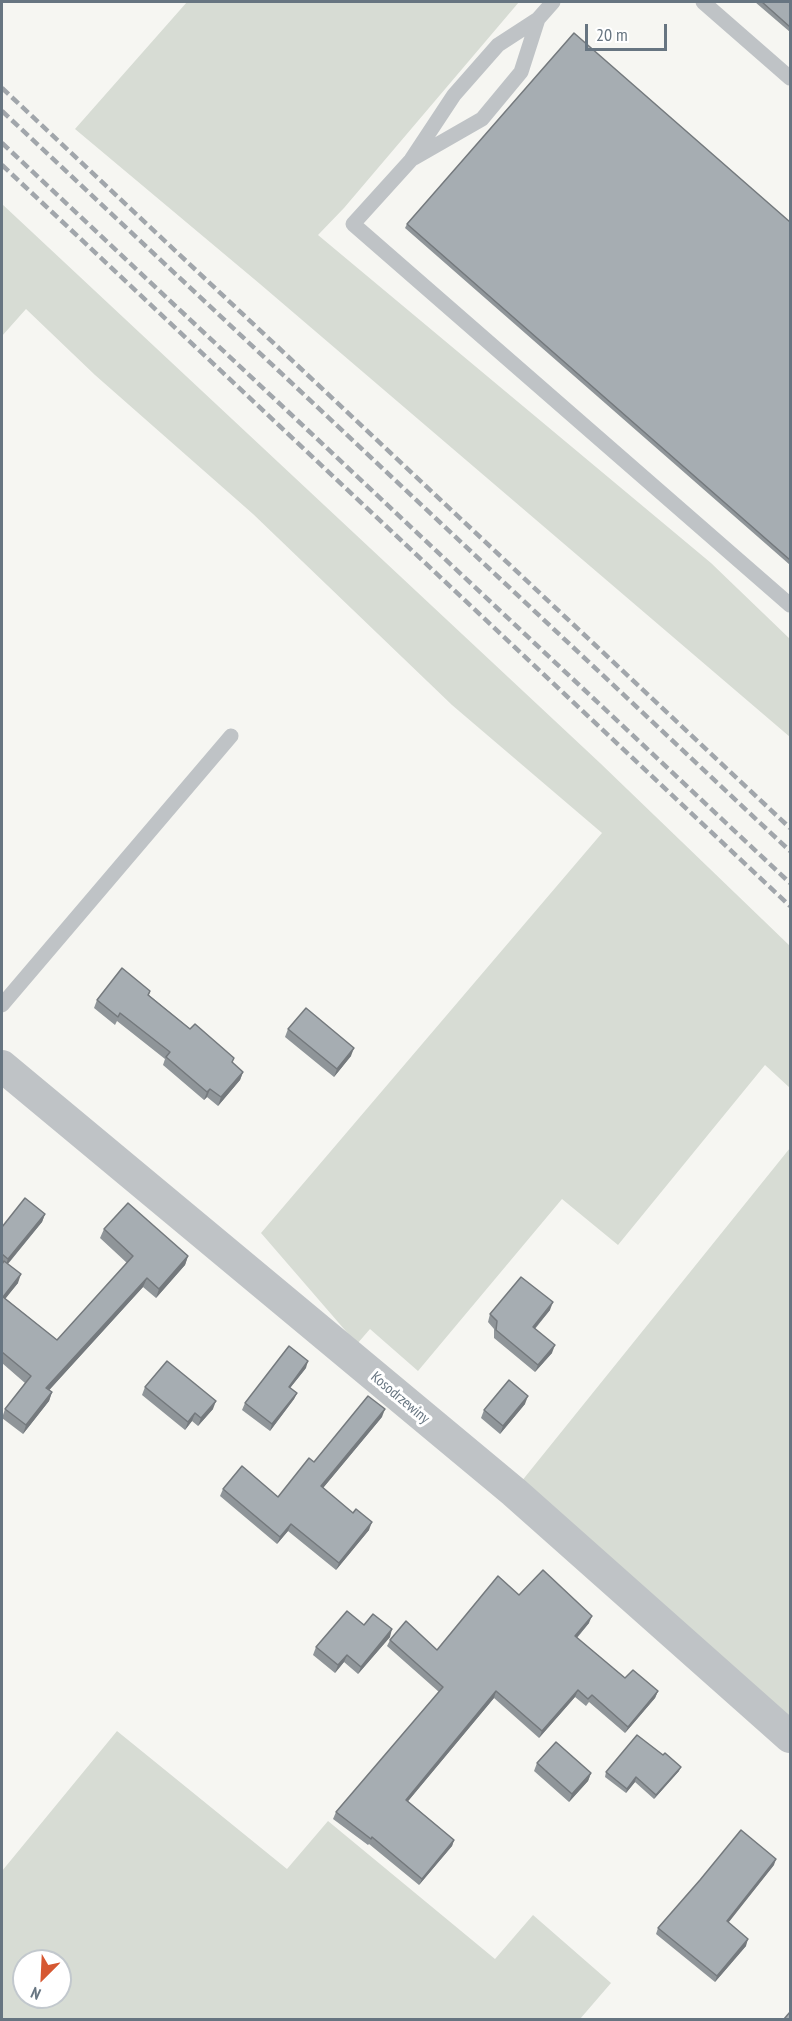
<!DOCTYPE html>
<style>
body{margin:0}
#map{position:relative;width:792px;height:2021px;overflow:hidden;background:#f6f6f2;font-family:"PT Sans Narrow",sans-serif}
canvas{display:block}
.frame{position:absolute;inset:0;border:3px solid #677581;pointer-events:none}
.north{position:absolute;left:12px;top:1949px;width:60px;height:60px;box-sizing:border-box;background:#fff;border:2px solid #c2c8cd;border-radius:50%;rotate:204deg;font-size:16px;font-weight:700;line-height:24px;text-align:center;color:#677581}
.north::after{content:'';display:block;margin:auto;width:21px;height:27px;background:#d65832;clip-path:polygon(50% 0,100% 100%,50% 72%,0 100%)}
.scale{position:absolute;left:585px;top:24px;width:82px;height:27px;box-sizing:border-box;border:3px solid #677581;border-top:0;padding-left:8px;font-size:18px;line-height:21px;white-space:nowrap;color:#677581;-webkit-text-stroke:4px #fff;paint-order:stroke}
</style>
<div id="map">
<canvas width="792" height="2021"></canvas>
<div class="frame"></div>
<div class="north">N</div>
<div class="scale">20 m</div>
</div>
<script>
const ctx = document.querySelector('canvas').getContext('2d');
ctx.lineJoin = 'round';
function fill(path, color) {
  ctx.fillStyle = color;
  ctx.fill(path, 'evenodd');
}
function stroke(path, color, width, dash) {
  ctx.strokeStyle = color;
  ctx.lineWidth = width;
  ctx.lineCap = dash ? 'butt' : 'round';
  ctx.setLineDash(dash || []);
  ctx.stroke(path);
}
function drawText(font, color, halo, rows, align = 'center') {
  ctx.font = font + ' "PT Sans Narrow",sans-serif';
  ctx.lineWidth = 6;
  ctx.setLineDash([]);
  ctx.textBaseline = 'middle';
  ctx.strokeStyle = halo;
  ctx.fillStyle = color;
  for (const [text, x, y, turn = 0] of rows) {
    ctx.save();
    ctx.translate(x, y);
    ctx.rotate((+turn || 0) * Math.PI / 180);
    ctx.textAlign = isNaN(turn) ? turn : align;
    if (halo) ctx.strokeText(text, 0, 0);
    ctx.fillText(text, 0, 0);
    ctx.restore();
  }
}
const green = new Path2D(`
 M187,2H519L344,208L318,235L711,563L790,639V737L260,284L75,129Z
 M2,204L600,763L790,946V1088L765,1065L618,1245L562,1199L418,1371L370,1329L357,1344L261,1233L602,833L452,705L253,514L95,375L26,309L2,336Z
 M790,1148V1717L521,1482Z
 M117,1731L287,1869L328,1821L495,1959L533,1915L611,1983L580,2019H2V1871ZM24,1961H60V1997H24Z`);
const service = new Path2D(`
 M553,2L538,19L498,45L454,95L411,160L353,224L790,605
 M703,2L790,78
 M414,158L482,119L521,72L538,19
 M2,1005L231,736`);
const minor = new Path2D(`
 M2,1066L514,1492L790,1737`);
const rail = new Path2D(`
 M2,88L790,828
 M2,111L790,851
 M2,143L790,883
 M2,165L790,906`);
const wall = new Path2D(`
 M755,2H790V32Z
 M790,222V565L405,228L407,224Z
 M150,991L149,995L243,1072L240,1080L218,1106L207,1097L204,1100L163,1065L165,1059L117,1021L115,1025L94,1008L97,1000Z
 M288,1029L351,1056L334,1077L285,1037Z
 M45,1214L42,1222L8,1264L18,1283L5,1298L57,1340L127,1263L100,1238L104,1229L188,1256L185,1265L156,1298L143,1287L49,1390L52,1392L49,1401L23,1434L2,1418L5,1409L25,1383L2,1363V1227Z
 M550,1310L535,1329L552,1353L535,1372L494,1338V1329L488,1322L490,1314Z
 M306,1368L290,1388L297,1393L294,1399L270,1431L242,1410L245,1403Z
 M145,1387L213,1409L198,1426L192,1421L185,1430L142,1395Z
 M525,1404L500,1434L481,1418L484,1410Z
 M382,1417L323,1488L369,1530L336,1570L288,1531L277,1544L220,1496L223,1489L278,1497L314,1462Z
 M519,1595L589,1623L577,1638L625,1678L658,1691L655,1698L625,1733L589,1702L586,1706L575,1697L539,1738L494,1698L408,1801L454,1840L452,1846L419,1885L369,1844L368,1845L333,1819L336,1812L439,1692L387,1646L390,1640L437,1650Z
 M364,1625L390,1637L358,1674L344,1662L335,1673L313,1655L316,1647Z
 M537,1763L591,1773L588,1781L569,1802L534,1771Z
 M679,1771L654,1799L635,1782L626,1793L605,1777L606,1772Z
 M774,1865L728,1922L746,1946L715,1982L656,1934L658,1928Z`);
const shadedWall = new Path2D(`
 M354,1048L351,1056L334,1077L337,1069Z
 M243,1072L240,1080L218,1106L221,1097Z
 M210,1089L207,1097L204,1100L207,1092Z
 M45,1214L42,1222L5,1267L8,1259Z
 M188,1256L185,1265L156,1298L159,1289Z
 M21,1274L18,1283L2,1303L3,1297Z
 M147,1278L143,1287L43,1397L46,1388Z
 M553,1302L550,1310L530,1334L533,1327Z
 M555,1345L552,1353L535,1372L538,1365Z
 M308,1361L306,1368L286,1393L289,1387Z
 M52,1392L49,1401L23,1434L26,1425Z
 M297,1393L294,1399L270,1431L272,1424Z
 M528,1396L525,1404L500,1434L503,1426Z
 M216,1401L213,1409L198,1426L201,1418Z
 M385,1409L382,1417L318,1494L321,1486Z
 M195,1413L192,1421L185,1430L188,1422Z
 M372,1522L369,1530L336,1570L339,1563Z
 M291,1524L288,1531L277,1544L280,1537Z
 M592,1616L589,1623L572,1643L575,1636Z
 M392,1629L390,1637L358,1674L361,1667Z
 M347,1655L344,1662L335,1673L338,1665Z
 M578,1690L575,1697L539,1738L542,1731Z
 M496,1691L494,1698L404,1806L406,1800Z
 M658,1691L655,1698L625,1733L628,1727Z
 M681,1767L679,1771L654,1799L656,1795Z
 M591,1773L588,1781L569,1802L572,1794Z
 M636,1777L635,1782L626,1793L627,1789Z
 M454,1840L452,1846L419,1885L422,1879Z
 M776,1859L774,1865L725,1927L727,1921Z
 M748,1939L746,1946L715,1982L717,1976Z`);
const building = new Path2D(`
 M762,2H790V27Z
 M574,33L790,222V560L407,224Z
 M122,968L150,991L148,995L190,1029L195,1024L234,1058L232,1062L243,1072L221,1097L210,1089L207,1092L166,1057L170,1052L120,1013L118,1017L97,1000Z
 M306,1008L354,1048L337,1069L288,1029Z
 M25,1198L45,1214L8,1259L2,1254V1227Z
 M128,1203L188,1256L159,1289L147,1278L46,1388L52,1392L26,1425L5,1409L31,1376L2,1352V1264L4,1261L21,1274L3,1297L57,1340L133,1256L104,1229Z
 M521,1277L553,1302L533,1327L555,1345L538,1365L496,1330L497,1321L490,1314Z
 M289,1346L308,1361L289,1387L297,1393L272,1424L245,1403Z
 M167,1361L216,1401L201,1418L195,1413L188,1422L145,1387Z
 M509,1380L528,1396L503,1426L484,1410Z
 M368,1396L385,1409L321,1486L353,1513L356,1509L372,1522L339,1563L291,1524L280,1537L223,1489L242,1466L278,1497L309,1458L314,1462Z
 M543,1570L592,1616L575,1636L625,1678L633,1670L658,1691L628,1727L592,1695L588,1699L578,1690L542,1731L496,1691L406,1800L454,1840L422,1879L372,1837L371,1839L336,1812L443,1687L390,1640L406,1621L437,1650L498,1576L519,1595Z
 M347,1611L364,1625L373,1614L392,1629L361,1667L347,1655L338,1665L316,1647Z
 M637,1735L663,1755L665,1753L681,1767L656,1795L636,1777L627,1789L606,1772Z
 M556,1742L591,1773L572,1794L537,1763Z
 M741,1830L776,1859L727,1921L748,1939L717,1976L658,1928L700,1880Z
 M790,2012V2019H784Z`);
const streetNames = [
 ["Kosodrzewiny",400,1398,40]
];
fill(green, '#d7dcd4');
stroke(service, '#bfc3c6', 15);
stroke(minor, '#bfc3c6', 32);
stroke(rail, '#a1a6ab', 4.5, [9, 4.5]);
fill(wall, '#8f9599');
fill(shadedWall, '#74797d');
fill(building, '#a6adb2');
stroke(building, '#74797d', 1.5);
drawText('15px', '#677581', '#fff', streetNames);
</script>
